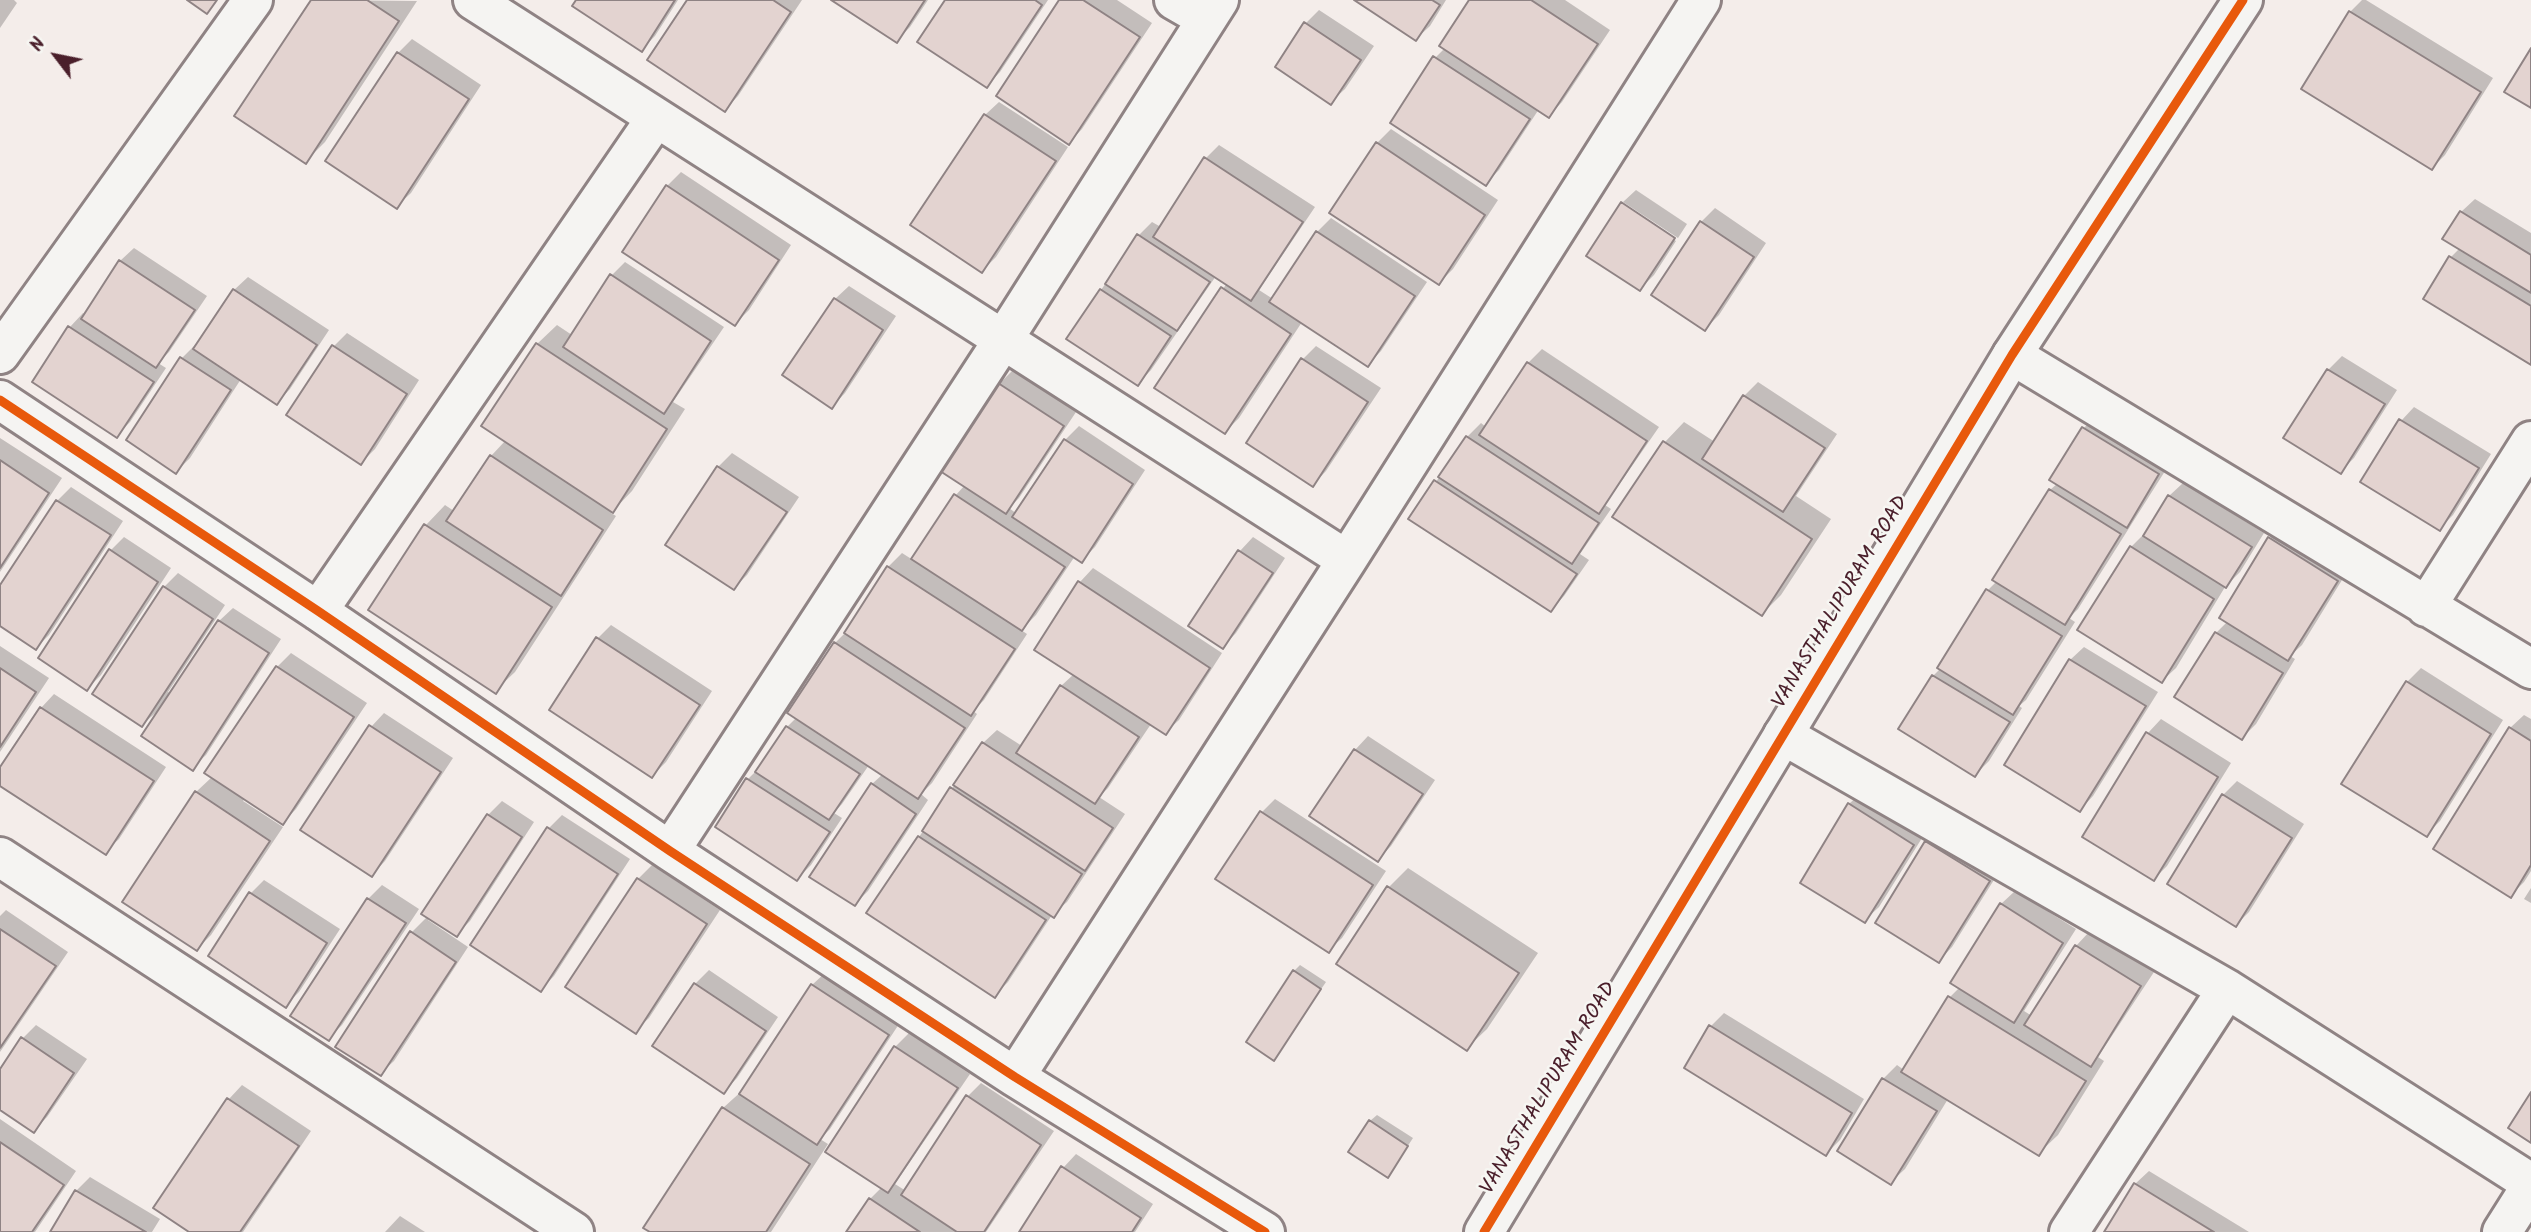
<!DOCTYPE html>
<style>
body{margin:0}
#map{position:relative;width:2531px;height:1232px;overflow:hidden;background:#f4edea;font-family:Kalam,sans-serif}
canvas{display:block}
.north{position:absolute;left:21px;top:21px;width:70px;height:70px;-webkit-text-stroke:5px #f6f6f2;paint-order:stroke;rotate:302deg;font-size:19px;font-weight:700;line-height:28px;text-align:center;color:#4a1f2b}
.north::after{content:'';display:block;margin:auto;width:24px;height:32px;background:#4a1f2b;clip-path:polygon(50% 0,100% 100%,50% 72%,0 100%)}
</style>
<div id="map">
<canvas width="2531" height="1232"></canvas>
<div class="north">N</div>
</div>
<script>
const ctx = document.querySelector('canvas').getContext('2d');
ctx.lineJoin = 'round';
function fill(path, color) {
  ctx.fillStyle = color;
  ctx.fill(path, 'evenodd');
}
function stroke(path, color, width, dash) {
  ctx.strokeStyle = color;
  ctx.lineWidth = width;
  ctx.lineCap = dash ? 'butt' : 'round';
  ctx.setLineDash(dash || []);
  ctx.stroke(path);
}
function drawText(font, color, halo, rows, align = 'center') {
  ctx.font = font + ' Kalam,sans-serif';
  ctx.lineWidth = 5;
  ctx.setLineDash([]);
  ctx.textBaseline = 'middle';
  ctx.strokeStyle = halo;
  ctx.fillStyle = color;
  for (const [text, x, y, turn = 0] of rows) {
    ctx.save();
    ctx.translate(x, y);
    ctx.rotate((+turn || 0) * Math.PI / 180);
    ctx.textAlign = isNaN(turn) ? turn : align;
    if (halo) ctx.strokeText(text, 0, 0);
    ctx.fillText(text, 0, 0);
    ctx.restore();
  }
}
const shadow = new Path2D(`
 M0,0H14L17,3L0,28Z
 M313,0L417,1L325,142L305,162Z
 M578,0H678L655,36L642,49Z
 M689,0H802L738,96L725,110Z
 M835,0H928L910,27L897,40Z
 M947,0H1048L1000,72L987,86Z
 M1062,0H1117L1152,23L1082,129L1069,143Z
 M1357,0H1446L1430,26L1416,39Z
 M1471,0H1565L1610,30L1562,102L1549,116L1539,109L1499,170L1485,184L1435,58L1445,48Z
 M2362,0H2366L2493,78L2445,155L2432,168L2350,12Z
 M1319,10L1374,46L1345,89L1331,102L1305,24Z
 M412,39L481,85L411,193L397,206L398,53Z
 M999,102L1068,147L996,257L982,271L985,115Z
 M1391,129L1498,200L1453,269L1439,283L1377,143Z
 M1219,145L1315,207L1259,290L1273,299L1317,232L1331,218L1427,282L1381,351L1368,365L1302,322L1239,418L1225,432L1157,387L1227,283L1216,276L1151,370L1138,384L1101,290L1139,235L1152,222L1161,227L1206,158Z
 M681,172L791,245L749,310L735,324L667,186Z
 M1636,190L1687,224L1678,238L1623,202Z
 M2475,199L2531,233V363L2425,298L2451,257L2460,248L2461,212Z
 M1623,203V206L1676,241L1654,275L1640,289L1588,256Z
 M1715,208L1766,243L1719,315L1705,329L1701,222Z
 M134,248L207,296L169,352L158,363L166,368L130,422L116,436L34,381L70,327L83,313L86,315L120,261Z
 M625,262L724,327L673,402L685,409L632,491L611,513L616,516L515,672L495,691L371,609L426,525L445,505L454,511L491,456L506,440L537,344L557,325L572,335L611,276Z
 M248,277L329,330L290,389L277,403L241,379L190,458L176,472L182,358L195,345L197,346L234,290Z
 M849,286L896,316L845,393L832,407L835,299Z
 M347,333L419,380L375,449L361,463L333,347Z
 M1316,346L1381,388L1326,471L1313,485L1303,359Z
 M1542,349L1659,427L1605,505L1611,509L1580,554L1589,560L1564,596L1551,610L1411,518L1467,437L1481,423L1486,427L1528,363Z
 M2342,356L2397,390L2354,458L2341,471L2328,370Z
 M1013,370L1076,412L1019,498L1009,508L1017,514L1065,440L1079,426L1145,470L1095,547L1081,561L1075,556L1036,615L1021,630L1027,634L984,700L973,711L977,714L932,783L921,794L928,800L868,891L855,904L872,784L883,774L869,765L842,804L834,813L842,818L811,865L797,879L748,779L760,767L787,727L797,717L835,643L847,631L888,567L902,553L913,560L955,496L965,485L942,470L999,384Z
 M1758,382L1837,434L1796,496L1831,519L1781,595L1762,614L1615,517L1665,442L1684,422L1715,442L1744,396Z
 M2414,407L2491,454L2453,515L2439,529L2401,421Z
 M2097,414L2172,460L2078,609L2069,618L2075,622L2026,700L2019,706L2022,708L1989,761L1975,775L1900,728L1933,676L1941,668L1988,590L1997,581L2050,490L2058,483L2052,479L2084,428Z
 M0,438L62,478L0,572Z
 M732,453L799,497L747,575L734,588L718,467Z
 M2183,483L2264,533L2240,572L2225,587L2176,668L2162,681L2131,547L2145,533L2169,496Z
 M71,487L123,521L49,635L36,648L0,624V588L57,501Z
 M2283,525L2350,567L2302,645L2290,656L2295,659L2256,724L2242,738L2216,633L2228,621L2269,539Z
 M124,537L171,568L101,675L87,689L111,550Z
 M1253,537L1285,558L1236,633L1223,647L1191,626L1240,551Z
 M1093,568L1222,653L1179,720L1165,733L1151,724L1108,788L1099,797L1125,814L1067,902L1052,915L1008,982L994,996L919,837L983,743L997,730L1022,746L1061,686L1074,674L1036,649L1080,582Z
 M178,573L225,605L168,692L171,694L219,621L233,608L281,639L206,755L192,768L162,707L142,725L164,587Z
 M611,625L712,691L666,762L652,776L598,638Z
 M0,646L49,678L0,752Z
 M2084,647L2158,692L2093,796L2080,810L2070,660Z
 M291,653L367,703L296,809L283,823L245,798L243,801L283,827L211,935L197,949L196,792L212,777L277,667Z
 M2421,668L2503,720L2440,821L2426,835L2407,682Z
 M54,694L166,767L119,839L105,852L0,784V770L41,708Z
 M384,713L453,758L385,861L372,875L371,727Z
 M2524,715L2531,719V871L2524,882L2510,896V728Z
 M2161,719L2231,763L2167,866L2154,879L2084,837L2148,733Z
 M1368,736L1435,780L1391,846L1378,860L1355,750Z
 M2237,781L2304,824L2249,912L2236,925L2223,795Z
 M1863,791L1927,830L1879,907L1865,920L1849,804Z
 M1275,799L1386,871L1342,938L1328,951L1261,813Z
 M502,801L534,822L470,921L457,934L429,918L428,920L468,947L394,1061L380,1074L412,932L428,916L488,815Z
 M562,815L630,859L554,976L541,989L549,828Z
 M1940,828L2002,867L1952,947L1939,961L1877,923L1927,842Z
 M652,865L720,910L649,1018L635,1031L638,879Z
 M1408,868L1538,953L1487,1029L1467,1048L1339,964L1389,887Z
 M264,880L340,929L299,992L286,1005L251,893Z
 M382,885L419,909L342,1025L328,1039L292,1015L368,899Z
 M2531,888V903L2524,899Z
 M2015,891L2076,929L2024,1011L2032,1016L2076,946L2089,932L2154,972L2098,1057L2104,1061L2058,1135L2038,1154L1948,1099L1905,1169L1891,1182L1883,1079L1897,1065L1904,1070L1950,997L1960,987L2001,904Z
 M6,910L68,952L0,1052V916Z
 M1300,965L1326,982L1274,1058L1294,971Z
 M709,970L778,1017L737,1078L724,1092L655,1046L695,984Z
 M826,972L901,1021L830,1129L820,1139L828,1144L771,1232H653L645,1227L723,1108L744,1089L812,985Z
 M1724,1013L1864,1099L1840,1140L1826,1154L1711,1026Z
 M36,1025L87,1059L47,1117L33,1131L0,1108V1072L23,1038Z
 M909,1033L970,1074L895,1184L906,1191L968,1096L981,1083L1054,1131L986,1232H848L870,1199L882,1187L895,1047Z
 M242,1085L311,1131L243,1232H192L156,1207L229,1099Z
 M1377,1115L1413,1138L1388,1176L1370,1121Z
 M0,1119L76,1171L35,1232H0Z
 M1076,1154L1153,1204L1135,1232H1021L1063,1168Z
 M2149,1171L2249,1232H2106L2135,1184Z
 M90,1177L160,1219L152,1232H52L76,1191Z
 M400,1216L425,1232H385Z`);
const building = new Path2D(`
 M187,0H217L207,14Z
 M311,0H367L399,21L306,164L234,116Z
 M576,0H675L642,52L572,6Z
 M687,0H773L791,12L725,112L647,60Z
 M831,0H925L897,43Z
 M945,0H1035L1042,5L987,88L917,42Z
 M1059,0H1083L1140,37L1069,145L996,96Z
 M1354,0H1432L1440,5L1416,41Z
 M1469,0H1531L1598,44L1549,118L1439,46Z
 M2349,11L2481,92L2432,170L2301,89Z
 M1304,22L1361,60L1331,105L1275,67Z
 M2531,48V108L2504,92Z
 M397,52L469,99L397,209L325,161Z
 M1433,56L1530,119L1486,186L1390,123Z
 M984,114L1056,161L982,273L910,225Z
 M1376,142L1485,215L1439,285L1329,213Z
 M1204,157L1303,222L1251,301L1153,237Z
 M666,185L779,260L735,326L622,252Z
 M1621,202L1675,238L1640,291L1586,256Z
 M2460,211L2531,255V293L2442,239Z
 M1700,221L1754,257L1705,331L1651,295Z
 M1316,231L1415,296L1368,367L1269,302Z
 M1137,234L1210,282L1177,331L1105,284Z
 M2449,256L2531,306V365L2423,299Z
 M119,260L195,310L156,368L81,319Z
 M610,274L711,341L664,414L563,347Z
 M1221,287L1291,334L1225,434L1154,388Z
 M233,289L317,345L277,405L193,349Z
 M1100,289L1171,336L1138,386L1066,339Z
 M834,298L883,330L832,409L782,375Z
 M68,326L154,382L117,438L32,382Z
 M536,343L667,429L613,513L481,426Z
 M332,345L407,394L361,465L286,415Z
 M180,357L231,390L176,474L126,440Z
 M1301,358L1368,402L1313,487L1246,443Z
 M1527,362L1647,441L1599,514L1479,435Z
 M2327,369L2385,404L2341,474L2283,438Z
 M998,383L1064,426L1006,514L940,471Z
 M1743,395L1825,448L1783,512L1702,459Z
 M2399,419L2479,468L2440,531L2360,482Z
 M2082,427L2159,474L2127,528L2049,480Z
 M1466,436L1599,523L1572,564L1438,477Z
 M1064,439L1133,484L1082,563L1012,517Z
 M1663,441L1812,539L1762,616L1612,517Z
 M490,455L603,530L561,596L446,521Z
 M0,460L49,493L0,568Z
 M717,466L787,512L734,590L665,545Z
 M1434,480L1577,574L1551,612L1408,519Z
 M2049,489L2121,534L2065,625L1992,580Z
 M954,494L1065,567L1022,631L911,559Z
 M2168,495L2252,547L2226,588L2143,536Z
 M56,500L111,535L36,650L0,626V585Z
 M424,524L552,607L496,694L368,610Z
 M2268,537L2338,581L2288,661L2219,618Z
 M2130,546L2214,599L2162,683L2077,630Z
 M109,549L158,582L87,691L38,658Z
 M1238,550L1273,573L1223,649L1188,626Z
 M887,566L1015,649L971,716L844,633Z
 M1078,581L1210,668L1166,735L1034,650Z
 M163,586L213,619L142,727L92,694Z
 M1986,589L2062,636L2013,715L1937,668Z
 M218,620L269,653L193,771L141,736Z
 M2215,632L2283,673L2242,740L2174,697Z
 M596,637L700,705L652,778L549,710Z
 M834,642L965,728L918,799L787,713Z
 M2069,659L2146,706L2080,812L2004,765Z
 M276,666L354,717L283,825L204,773Z
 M0,668L36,692L0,747Z
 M1932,675L2010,722L1975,777L1898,729Z
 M2406,681L2491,734L2427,837L2341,784Z
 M1060,685L1139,737L1095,804L1016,753Z
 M40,707L154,781L106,855L0,786V767Z
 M369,725L441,772L372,877L300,830Z
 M786,726L860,774L829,820L755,772Z
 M2509,727L2531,741V865L2511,898L2433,849Z
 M2146,732L2218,777L2154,881L2082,837Z
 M982,742L1113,828L1085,871L953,785Z
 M1354,749L1423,794L1378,862L1309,816Z
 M746,778L830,832L797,881L715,827Z
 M871,783L916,814L855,906L809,877Z
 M950,787L1082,874L1054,918L922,831Z
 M195,791L270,841L197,951L122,902Z
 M2222,794L2292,838L2236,927L2167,884Z
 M1848,803L1914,845L1865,923L1800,883Z
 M1260,811L1373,885L1329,953L1215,879Z
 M487,814L522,837L457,937L421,914Z
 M547,827L618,874L541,992L470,945Z
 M918,836L1046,920L995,998L866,913Z
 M1925,841L1990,881L1939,963L1875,923Z
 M637,878L707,924L636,1034L565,987Z
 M1387,886L1519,973L1467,1051L1336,964Z
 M249,892L327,943L286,1008L208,956Z
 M367,898L406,923L329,1041L290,1016Z
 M2000,903L2063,943L2014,1023L1950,983Z
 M0,929L56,966L0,1048Z
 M410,931L456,962L381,1076L335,1047Z
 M2075,945L2141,986L2091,1067L2024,1025Z
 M1293,970L1321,989L1274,1061L1246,1042Z
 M694,983L766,1031L724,1094L652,1046Z
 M811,984L889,1035L817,1145L739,1094Z
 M1948,996L2086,1081L2039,1156L1901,1072Z
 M1709,1025L1852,1113L1826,1156L1684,1068Z
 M21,1037L74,1073L34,1133L0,1110V1069Z
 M894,1046L958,1088L888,1193L825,1152Z
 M1882,1078L1937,1111L1891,1185L1837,1151Z
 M2531,1092V1143L2508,1128Z
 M966,1095L1041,1145L984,1232H957L901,1195Z
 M227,1098L299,1146L240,1232H189L153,1208Z
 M722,1107L810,1164L766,1232H650L643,1228Z
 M1369,1120L1408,1146L1388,1178L1348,1152Z
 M0,1142L64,1185L32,1232H0Z
 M1061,1166L1141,1218L1132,1232H1019Z
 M2134,1183L2214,1232H2104Z
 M75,1190L146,1232H50Z
 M869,1198L920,1232H846Z`);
const street = new Path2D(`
 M473,0L1347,560
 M1174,0L1207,19
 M0,354L253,0
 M2012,355L2531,669
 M0,400L318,611L670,851L1015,1077L1265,1232
 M2426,607L2531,441
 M318,611L656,118
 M1783,735L2227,989L2531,1183
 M670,851L1003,340L1219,0
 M0,857L574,1232
 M1015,1077L1347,560L1701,0
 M2069,1232L2227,989
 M2502,1232L2531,1186`);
const secondary = new Path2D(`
 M1484,1232L2012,355L2243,0`);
const cycleway = new Path2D(`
 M0,400L318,611L670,851L1015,1077L1265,1232
 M1484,1232L2012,355L2243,0`);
const streetNames = [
 ["VANASTHALIPURAM ROAD",1842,603,-59],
 ["VANASTHALIPURAM ROAD",1550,1089,-59]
];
fill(shadow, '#0003');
fill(building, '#e3d3d0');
stroke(building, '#8f8384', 2);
stroke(street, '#8f8384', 44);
stroke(secondary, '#8f8384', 44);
stroke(street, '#f5f4f2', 38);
stroke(secondary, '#f5f4f2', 38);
stroke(cycleway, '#e8590c', 9);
drawText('21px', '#4a1f2b', '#f6f6f2', streetNames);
</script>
